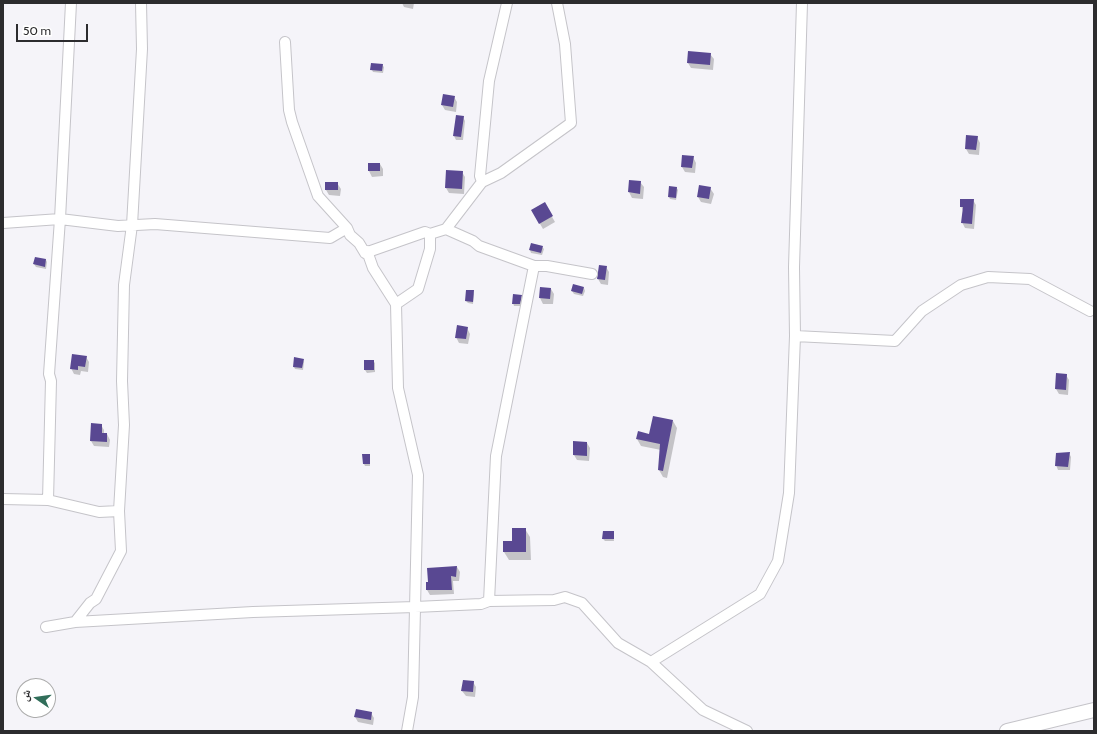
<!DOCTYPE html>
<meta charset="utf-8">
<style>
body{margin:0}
#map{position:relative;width:1097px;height:734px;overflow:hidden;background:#f5f4f9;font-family:Cabin,"Noto Naskh Arabic",sans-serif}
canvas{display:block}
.frame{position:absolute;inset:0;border:4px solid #2c2c2e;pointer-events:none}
.north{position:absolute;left:16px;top:678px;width:40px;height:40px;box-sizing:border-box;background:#fff;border:1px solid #ababab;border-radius:50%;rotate:283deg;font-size:11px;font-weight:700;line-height:16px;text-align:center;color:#2c2c2e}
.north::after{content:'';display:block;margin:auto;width:14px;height:18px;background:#316e5a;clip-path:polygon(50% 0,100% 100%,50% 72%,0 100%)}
.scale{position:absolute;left:16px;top:24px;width:72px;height:18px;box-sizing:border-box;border:2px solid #2c2c2e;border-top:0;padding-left:5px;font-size:12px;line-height:14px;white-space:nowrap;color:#2c2c2e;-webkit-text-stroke:3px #fff;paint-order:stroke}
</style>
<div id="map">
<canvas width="1097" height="734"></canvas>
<div class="frame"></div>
<div class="north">ش</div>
<div class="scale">50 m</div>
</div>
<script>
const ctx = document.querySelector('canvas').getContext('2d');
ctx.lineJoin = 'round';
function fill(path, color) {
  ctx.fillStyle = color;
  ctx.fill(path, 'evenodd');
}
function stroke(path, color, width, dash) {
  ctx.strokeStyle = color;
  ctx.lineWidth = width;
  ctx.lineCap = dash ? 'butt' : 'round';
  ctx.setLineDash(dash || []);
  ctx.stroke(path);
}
const shadow = new Path2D(`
 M402,3H414L413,9L404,7Z
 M710,54L714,59L713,70L691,68L688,63Z
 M382,65L384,67L383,73L373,72L372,70Z
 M454,97L457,102L456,112L445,110L442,105Z
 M463,117L465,121L463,140H456L454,136Z
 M977,137L980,143L979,155L969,154L966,149Z
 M693,157L696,163L695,173L685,172L682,167Z
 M369,164H380L383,169V176L372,177L369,171Z
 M462,172L465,177L464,194L449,193L446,188Z
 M630,181L640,182L644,187L643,199L632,198L629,192Z
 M337,183L341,189L340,196L329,195L326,190Z
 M676,187L678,190L676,200L670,199L669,197Z
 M710,188L714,194L711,204L701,202L698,197Z
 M973,200L976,205L974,229L965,228L962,222L963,211L961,206Z
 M544,203L555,222L543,229L532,210Z
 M542,247L544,249L542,255L531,253L530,250Z
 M46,260L47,262L46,269L36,267L34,264Z
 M606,267L609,272L608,285L601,284L598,279Z
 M541,288L551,289L554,294L553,304H543L540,298Z
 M584,288L585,291L583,296L574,294L572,291Z
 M473,291L474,294L473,304L468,303L466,301Z
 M521,296L522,298L521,306H514L513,303Z
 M467,328L470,334L468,344L459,343L456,337Z
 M86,357L89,362L88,372L81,371L80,375L74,374L71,368Z
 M303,360L304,362L303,370L295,369L294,367Z
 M365,361H373L375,363V372L367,373L365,370Z
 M1066,375L1069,380L1068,395L1059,394L1056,389Z
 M673,421L677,428L667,478L663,477L659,470L661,450L641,446L637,439L639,432L650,435Z
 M101,425L104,430V434H107L110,440L109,447L94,446L91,441Z
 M587,443L590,448L589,461L577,460L574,455Z
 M1069,453L1071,457L1070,470H1058L1056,465Z
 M369,455L370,457V466H365L364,464Z
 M525,529L530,537L531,560H509L504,552V542H513Z
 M613,532L614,541H605L603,539Z
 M457,567L460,572L459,581H453L454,594L430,595L427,590Z
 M473,682L476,687L475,697L466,696L462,691Z
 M371,713L374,718L373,725L358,722L355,717Z`);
const building = new Path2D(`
 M688,51L711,53L710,65L687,63Z
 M371,63L383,64L382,71L370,70Z
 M443,94L455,96L453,107L441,105Z
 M456,115L464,116L461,137L453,136Z
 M966,135L978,136L976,150L965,149Z
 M682,155L694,156L692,168L681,167Z
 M368,163H380V171H368Z
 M446,170L463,171L462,189L445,188Z
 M629,180L641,181L640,194L628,192Z
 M325,182H338V190H325Z
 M699,185L711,187L709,199L697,197Z
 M669,186L677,187L676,198L668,197Z
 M960,199H974L972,224L961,223L963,207H960Z
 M545,202L553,216L539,224L531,210Z
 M531,243L543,246L541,253L529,250Z
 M35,257L46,259L45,267L33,264Z
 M599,265L607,266L605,280L597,279Z
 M573,284L584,287L582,294L571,291Z
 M540,287L551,288L550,299L539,298Z
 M466,290H474L473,302L465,301Z
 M513,294L522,295L520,304H512Z
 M457,325L468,327L466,339L455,338Z
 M72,354L87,356L85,367L78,366V370L70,369Z
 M294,357L304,359L302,368L293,367Z
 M364,360H374V370H364Z
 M1056,373L1067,374L1066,390L1055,389Z
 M653,416L673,420L663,471L658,470L660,444L636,439L638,431L649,434Z
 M91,423L102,424V433H107V442L90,441Z
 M573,441L587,442V456L573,455Z
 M1070,452L1068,467L1055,466L1056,453Z
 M362,454H370V464H363Z
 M512,528H526V552H503V541H512Z
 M603,531H614V539H602Z
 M457,566L456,577L451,576L452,590H426V582H428L427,568Z
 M463,680L474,681L473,692L461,691Z
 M356,709L372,712L371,720L354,717Z`);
const minor = new Path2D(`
 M285,42L289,110L292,122L318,196L347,228L350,235L359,243L365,253L367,251L373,268L396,304L398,388L418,475L413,697L407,731
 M482,182L480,176L489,81L507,3
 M3,223L60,219L118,226L155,224L330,238L347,228
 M446,229L473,241L479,246L534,266H547L592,274
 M365,253L425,232L430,234L446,229L482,182L501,173L571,123L565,44L557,3
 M396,304L418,289L430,249V234
 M795,336L895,341L922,311L961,285L988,277L1030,279L1090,311
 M3,499L48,500L99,512L119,511
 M48,500L51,381L49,374L60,219L71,3
 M489,601L496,456L534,266
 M75,622L253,612L415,607L481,604L489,601L554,600L565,597L582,603L618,643L651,662L760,594L778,561L789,493L795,336L794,267L802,3
 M46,627L75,622L90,603L96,599L121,551L119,511L124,425L122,381L124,285L132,225L142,49L141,3
 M651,662L703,710L747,731`);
const secondary = new Path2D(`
 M1007,731L1094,710`);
fill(shadow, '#0003');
fill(building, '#594892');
stroke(minor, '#c5c4c9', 12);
stroke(secondary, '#c5c4c9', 16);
stroke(minor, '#fff', 10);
stroke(secondary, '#fff', 14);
</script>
